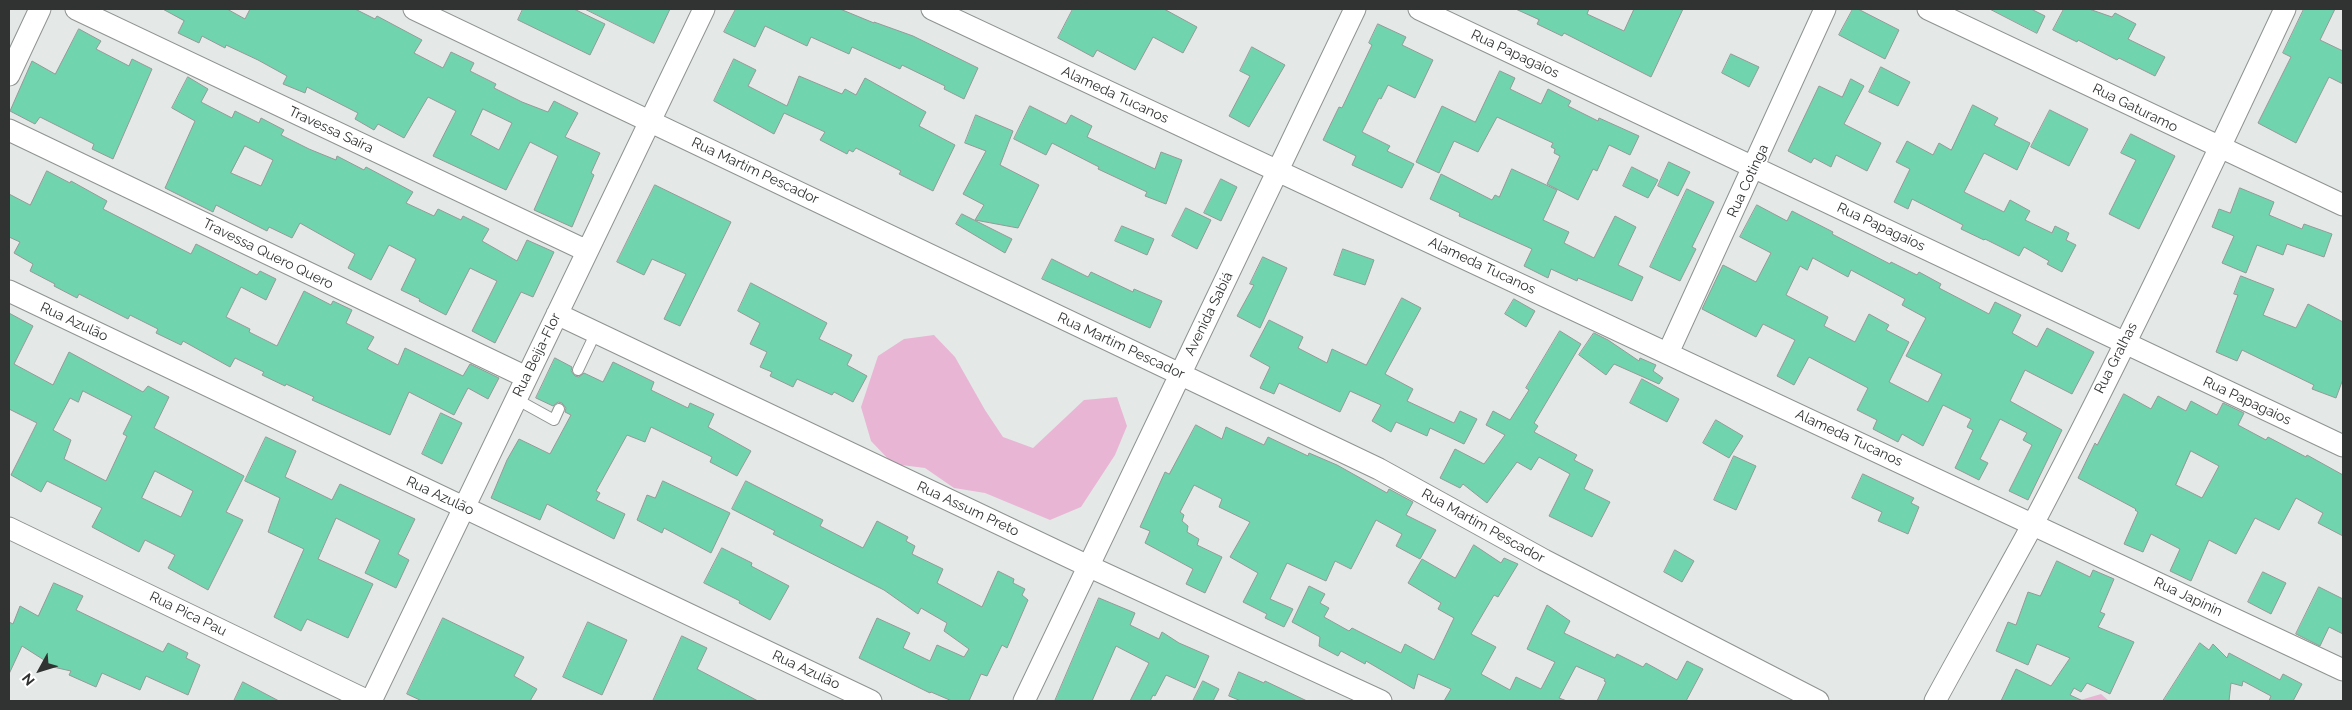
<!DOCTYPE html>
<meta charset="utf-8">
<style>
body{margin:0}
#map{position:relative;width:2352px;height:710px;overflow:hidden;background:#e4e9e7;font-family:Raleway,sans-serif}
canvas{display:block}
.frame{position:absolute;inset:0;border:10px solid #313332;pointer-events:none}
.north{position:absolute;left:15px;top:645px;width:50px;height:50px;-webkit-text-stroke:4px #fff;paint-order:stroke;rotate:231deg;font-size:14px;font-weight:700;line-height:20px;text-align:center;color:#313332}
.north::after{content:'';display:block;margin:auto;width:18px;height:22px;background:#313332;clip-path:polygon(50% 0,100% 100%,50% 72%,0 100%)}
</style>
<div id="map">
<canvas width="2352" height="710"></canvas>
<div class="frame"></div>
<div class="north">N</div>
</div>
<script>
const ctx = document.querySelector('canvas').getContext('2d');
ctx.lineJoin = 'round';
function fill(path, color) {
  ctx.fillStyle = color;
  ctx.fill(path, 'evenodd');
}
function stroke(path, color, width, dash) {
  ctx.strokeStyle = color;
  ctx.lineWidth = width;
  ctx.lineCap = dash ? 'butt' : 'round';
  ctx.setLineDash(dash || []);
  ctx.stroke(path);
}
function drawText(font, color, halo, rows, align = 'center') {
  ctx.font = font + ' Raleway,sans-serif';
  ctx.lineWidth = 4;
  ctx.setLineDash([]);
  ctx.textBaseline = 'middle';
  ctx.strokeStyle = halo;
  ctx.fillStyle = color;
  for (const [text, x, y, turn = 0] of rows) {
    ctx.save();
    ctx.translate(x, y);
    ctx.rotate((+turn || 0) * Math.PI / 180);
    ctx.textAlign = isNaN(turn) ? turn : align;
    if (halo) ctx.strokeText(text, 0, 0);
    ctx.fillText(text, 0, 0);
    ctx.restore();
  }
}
const green = new Path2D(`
 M934,335L955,357L985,410L1003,437L1033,448L1084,400L1117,397L1127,426L1115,455L1081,507L1050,520L985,493L954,488L925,468L893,464L871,441L861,407L878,356L904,339Z
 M2101,694L2109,701H2077Z`);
const building = new Path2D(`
 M163,9H227L245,19L250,9H355L375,19L377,16L422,40L414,53L443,68L451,52L474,63L470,71L496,84L494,88L522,102L548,112L554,101L578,113L565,137L600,153L591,173L594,175L572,227L534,210L558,156L530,142L506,190L433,156L456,111L428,97L404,138L378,124L374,130L355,119L358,113L307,87L305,93L283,84L287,76L258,60L226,45L225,48L202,36L199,43L178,33L184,21ZM483,109L512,123L499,150L471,135Z
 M523,9H574L605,24L590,55L518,20Z
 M585,9H670L654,43Z
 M736,9H840L874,23V22L913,36L978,68L964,99L944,89L945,86L902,65L900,69L852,47L849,54L811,37L807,46L765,26L755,47L724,32Z
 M1073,9H1164L1197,27L1183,53L1153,37L1135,70L1097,50L1093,57L1058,38Z
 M1516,9H1589L1587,14L1624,31L1634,9H1683L1651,77L1564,33L1562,36L1537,24L1539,20Z
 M1853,9H1858L1899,30L1885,59L1839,35Z
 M1990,9H2031L2045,16L2037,33Z
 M2064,9H2089L2112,17L2115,13L2136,24L2128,39L2165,57L2155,76L2119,58L2117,60L2078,40L2077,42L2053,30Z
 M2304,9H2335L2320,40L2343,51V84L2329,77L2296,143L2258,123L2291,57L2283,53Z
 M1378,24L1406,37L1402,45L1433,60L1415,98L1388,85L1381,99L1379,98L1362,132L1390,146L1387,151L1414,164L1402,188L1352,165L1356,156L1323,140L1339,107L1342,108L1372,45L1369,43Z
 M79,29L101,41L96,49L129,66L132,59L152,69L113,159L92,149L94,144L40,117L35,124L10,111L32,61L55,74Z
 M1252,47L1285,65L1249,127L1229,116L1250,76L1240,71Z
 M1731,54L1759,67L1749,87L1722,73Z
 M734,59L756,70L748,86L787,106L799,76L842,94L845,89L856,95L865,78L926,112L919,126L955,145L933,191L899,174L901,171L856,148L853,152L849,150L847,154L820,140L825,132L784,113L774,134L714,101Z
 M1881,67L1910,82L1898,106L1869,92Z
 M1500,71L1515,78L1510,89L1541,104L1548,89L1571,101L1568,106L1598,121L1599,118L1639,136L1630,155L1609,145L1597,171L1593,169L1578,200L1547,184L1560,156L1554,153L1555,149L1551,147L1553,143L1497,117L1478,152L1454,141L1439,173L1416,162L1442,106L1475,122Z
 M188,77L208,89L201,102L232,118L235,111L259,123L261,118L284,130L281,135L309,149L336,160L337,156L364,170L366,167L413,192L406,203L434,216L438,209L461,220L463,216L489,229L482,241L517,261L527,240L554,252L533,297L521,292L495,343L472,331L497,281L470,268L446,315L419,301L420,299L401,290L416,259L389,245L371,280L348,268L355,254L300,223L292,238L269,227L267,231L216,205L213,212L165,188L195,121L172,108ZM245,146L273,160L261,186L231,173Z
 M1851,79L1864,86L1844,124L1881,143L1867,171L1836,155L1831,167L1814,158L1811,163L1788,151L1819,86L1842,97Z
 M1973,105L1998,118L1994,125L2030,143L2017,170L1984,153L1964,192L2004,212L2010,200L2030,211L2025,220L2052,233L2055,226L2069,233L2066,240L2076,245L2062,272L2047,264L2049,261L2024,247L2019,256L1985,239L1984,240L1961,229L1963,225L1912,199L1908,209L1894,202L1910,169L1896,162L1907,141L1933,155L1939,143L1951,150Z
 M1030,106L1066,124L1071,115L1092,126L1087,137L1155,169L1161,152L1182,160L1166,204L1145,196L1147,192L1098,169L1099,167L1052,143L1046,155L1014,139Z
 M2050,110L2088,129L2069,166L2031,147Z
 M976,115L1013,131L1000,165L1039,185L1018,228L975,220L984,205L963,194L986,151L965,143Z
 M2131,134L2175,156L2139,229L2109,214L2136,160L2121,153Z
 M1669,162L1690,172L1678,196L1658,186Z
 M1632,167L1658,180L1648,198L1623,186Z
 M1512,169L1557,190L1543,220L1569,232L1564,243L1594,258L1615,216L1636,227L1618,265L1643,277L1632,301L1578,278L1577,281L1551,269L1548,278L1524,266L1532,249L1459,216L1460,213L1430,199L1441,174L1492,200L1495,195L1499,197Z
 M47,171L70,183L71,181L107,201L103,209L191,254L196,244L257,275L260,271L276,279L266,300L241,287L226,317L250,329L249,332L277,346L304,291L331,305L333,301L352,310L346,323L374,337L367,349L398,365L405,348L463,376L470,364L499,378L488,399L468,388L454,415L409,392L390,435L312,400L314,397L286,384L285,386L262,375L264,372L235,358L230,367L183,341L181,345L156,333L158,329L130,315L128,319L79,294L77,298L54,286L55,284L30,271L33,264L14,253L20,242L9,237V194L30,205Z
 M1221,179L1237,187L1221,221L1204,213Z
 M655,185L731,222L680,326L664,319L686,274L652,259L644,275L617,262Z
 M2240,188L2274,202L2269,215L2302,229L2304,224L2332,234L2324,257L2287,244L2283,255L2257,245L2246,273L2222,263L2234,236L2212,227L2219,209L2230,213Z
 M1687,189L1714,202L1692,247L1696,249L1680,281L1650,267Z
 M1757,205L1787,221L1792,211L1833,232L1832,234L1890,264L1891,262L1917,275L1919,272L1941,284L1939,288L1989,314L1995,302L2021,315L2012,333L2037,347L2047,328L2094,352L2072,394L2025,370L2010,401L2062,430L2028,500L2009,491L2032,445L2023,440L2027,433L2000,419L1980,459L1988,463L1979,480L1955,468L1973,430L1967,427L1971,419L1943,405L1923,446L1902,434L1898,442L1873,429L1877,420L1857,410L1868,388L1809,357L1794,385L1777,376L1795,340L1763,324L1756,337L1702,309L1723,265L1756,282L1771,253L1740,237ZM1813,258L1848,277L1851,270L1879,285L1905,299L1902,305L1926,318L1906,356L1942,374L1928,402L1889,382L1909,342L1886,330L1889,325L1869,314L1855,342L1824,326L1828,317L1786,295L1800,266L1807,270Z
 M1186,208L1211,220L1197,249L1172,236Z
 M962,214L1012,239L1005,253L956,224Z
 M1122,226L1154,239L1147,255L1115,241Z
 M1343,249L1374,260L1365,285L1334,275Z
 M1263,257L1287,268L1260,328L1237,316L1254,285L1250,284Z
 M1052,259L1088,277L1091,272L1133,292L1134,289L1162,301L1150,328L1042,279Z
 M2241,276L2274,289L2263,315L2296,328L2308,304L2343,322V379L2336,398L2312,389L2314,385L2242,350L2237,361L2216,352L2238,295L2234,294Z
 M751,283L827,323L819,339L852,355L847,365L867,376L853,402L834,392L832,395L797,379L793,387L770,376L772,372L760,367L767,352L750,344L760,323L738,311Z
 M1402,298L1421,308L1385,374L1413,389L1407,401L1454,423L1460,411L1477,419L1464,444L1430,428L1427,436L1396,422L1391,432L1372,421L1381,405L1350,391L1340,412L1279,383L1274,394L1260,388L1270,367L1250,356L1269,320L1303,337L1298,348L1327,363L1332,349L1366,365Z
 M1514,299L1535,311L1526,327L1505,314Z
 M9,313L33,326L14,364L53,385L69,352L143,392L148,386L169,397L154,428L244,476L226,512L243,520L208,590L168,568L175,555L145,540L139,552L92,527L102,508L47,481L41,492L11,475L37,423L9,409ZM83,391L132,416L123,434L127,436L106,481L64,459L71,440L53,430L70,398L78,402ZM155,471L193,491L181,517L142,498Z
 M1560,331L1581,344L1534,423L1538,426L1534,432L1577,455L1574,460L1593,470L1584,489L1610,502L1592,537L1549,516L1570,474L1539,457L1531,470L1517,462L1487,503L1463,484L1460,488L1440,478L1455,449L1484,464L1505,435L1486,425L1493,411L1510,420L1529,390L1526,388Z
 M1594,333L1608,340L1639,361L1640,358L1656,365L1653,371L1663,378L1659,384L1614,364L1606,375L1579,355Z
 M555,358L572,367L571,371L575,376L579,377L584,373L603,382L613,362L654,382L651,390L688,408L690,403L714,414L708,427L751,451L737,476L710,462L712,457L651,427L645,442L627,435L596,491L600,493L596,500L625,514L614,539L547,504L540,520L491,498L507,460L519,439L550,454L571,415L565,412L566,408L562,403L558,402L553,406L536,398Z
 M1642,379L1679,399L1667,422L1630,403Z
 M2124,394L2151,409L2158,396L2186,411L2191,401L2217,415L2223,403L2244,413L2238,425L2266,440L2268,437L2306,457L2307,455L2343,475V536L2318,523L2323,513L2296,498L2279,530L2255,518L2236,554L2209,540L2191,581L2170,571L2180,549L2151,534L2143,552L2124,544L2138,512L2135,510L2136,509L2078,478L2095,443L2097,445ZM2191,451L2219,466L2202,498L2176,485Z
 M441,413L462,423L442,464L422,454Z
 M1716,420L1743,436L1729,458L1703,443Z
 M1196,425L1222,439L1226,427L1264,445L1268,437L1308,456L1309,453L1337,465L1387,493L1389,489L1413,502L1406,515L1436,530L1420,559L1396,546L1402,534L1376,520L1351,569L1335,561L1326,581L1287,563L1270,599L1293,609L1284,627L1265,618L1267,614L1243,602L1258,573L1230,557L1250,522L1219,507L1222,499L1194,485L1180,512L1184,515L1182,521L1188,526L1187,532L1199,539L1197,545L1222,557L1205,593L1186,584L1193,569L1145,543L1150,531L1140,527L1165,472L1169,474Z
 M266,437L296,451L285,477L332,500L340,484L415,519L398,554L409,560L396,588L365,573L380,540L336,518L318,559L373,584L348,638L307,619L301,631L274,617L304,549L268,532L280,498L245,481Z
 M1734,456L1756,466L1736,510L1714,500Z
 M1863,474L1914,498L1911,503L1919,507L1908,534L1878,521L1882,512L1852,498Z
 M663,481L730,513L711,553L664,528L662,533L637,520L647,495L655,498Z
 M746,481L823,520L820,526L863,548L877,521L908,537L906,541L915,546L912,554L943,569L937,583L982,607L998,571L1014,579L1013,583L1025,589L1022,595L1028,600L1007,648L1002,645L987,676L981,674L969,701H952L931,692L930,693L859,658L877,618L910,633L903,648L930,661L937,645L964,657L969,649L944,631L947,623L921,608L918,614L884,590L773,534L775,531L732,509Z
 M1474,545L1501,563L1504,558L1518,564L1498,597L1494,595L1471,634L1496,647L1481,674L1510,690L1516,677L1541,689L1555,662L1527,649L1547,605L1570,621L1564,633L1615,658L1617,654L1643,667L1646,663L1677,680L1687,661L1703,669L1686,701H1597L1606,682L1604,681L1605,679L1576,666L1559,698L1567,701H1444L1451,689L1418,674L1414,689L1366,661L1365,664L1341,651L1338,656L1319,646L1320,637L1292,622L1309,586L1325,594L1320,603L1329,608L1324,617L1349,631L1352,628L1401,653L1405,644L1434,660L1454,618L1438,609L1441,603L1408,583L1422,559L1455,578Z
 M722,548L752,563L751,566L789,586L770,620L739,603L740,601L704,583Z
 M1675,550L1694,561L1682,582L1664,572Z
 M2057,561L2090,577L2093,570L2114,579L2100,612L2105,614L2098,627L2134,642L2110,694L2087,683L2081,692L2074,688L2070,695L2083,701H2001L2016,669L2051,686L2070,658L2037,644L2028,665L1996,651L2008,622L2016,625L2028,592L2040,596Z
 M2263,572L2286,583L2271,614L2248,602Z
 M54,583L83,596L76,610L163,652L168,643L188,653L186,658L200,665L188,695L146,676L140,690L102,673L96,687L69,675L71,671L44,665V660L22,646L9,674V622L13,624L20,606L38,616Z
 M2319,587L2343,599V634L2329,627L2320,646L2296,634Z
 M1099,598L1135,613L1130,625L1159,639L1162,632L1179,643L1209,656L1195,688L1166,675L1155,696L1153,695L1150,701H1130L1149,663L1116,646L1092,701H1055Z
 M443,618L524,657L514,676L537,689L530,701H422L407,694Z
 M588,622L627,640L602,695L563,677Z
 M682,636L707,648L697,669L758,701H653Z
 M2200,643L2209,650L2213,644L2227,658L2229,653L2280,680L2283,674L2302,684L2293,701H2269L2271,696L2243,681L2242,686L2231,683L2229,701H2163Z
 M1239,672L1264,683L1265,681L1307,701H1241L1229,696Z
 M1203,681L1219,689L1213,701H1193Z
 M243,682L279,701H234Z`);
const service = new Path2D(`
 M578,370L596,332
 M516,399L554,420L559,409`);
const minor = new Path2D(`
 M76,9L587,251
 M414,9L1379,469L1544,560L1818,701
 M932,9L2343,670
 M1419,9L2343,446
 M1928,9L2343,205
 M9,75L40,9
 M9,130L526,377
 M9,291L871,701
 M557,314L1088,566L1381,701
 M1668,353L1825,9
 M9,528L368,701
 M371,701L704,9
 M1024,701L1355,9
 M1935,701C1967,642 2001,583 2033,524C2122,355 2204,182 2285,9`);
const streetNames = [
 ["Rua Papagaios",1515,54,25],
 ["Alameda Tucanos",1115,95,25],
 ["Rua Gaturamo",2135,108,26],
 ["Travessa Saíra",331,130,25],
 ["Rua Martim Pescador",755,171,25],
 ["Rua Cotinga",1748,181,-65],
 ["Rua Papagaios",1881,227,25],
 ["Travessa Quero Quero",268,254,26],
 ["Alameda Tucanos",1482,266,25],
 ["Avenida Sabiá",1209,314,-64],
 ["Rua Azulão",74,322,25],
 ["Rua Martim Pescador",1121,346,25],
 ["Rua Beija-Flor",537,355,-64],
 ["Rua Gralhas",2116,358,-63],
 ["Rua Papagaios",2247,401,25],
 ["Alameda Tucanos",1849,438,25],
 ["Rua Azulão",440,496,25],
 ["Rua Assum Preto",968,509,25],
 ["Rua Martim Pescador",1483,526,29],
 ["Rua Japinin",2188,597,25],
 ["Rua Pica Pau",188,614,26],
 ["Rua Azulão",806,670,25]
];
fill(green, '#e8b6d4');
fill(building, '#70d4af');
stroke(building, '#949997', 1);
stroke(service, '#8e9390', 12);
stroke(minor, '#8e9390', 23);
stroke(service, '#fff', 10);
stroke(minor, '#fff', 21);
drawText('14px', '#313332', '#fff', streetNames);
</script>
